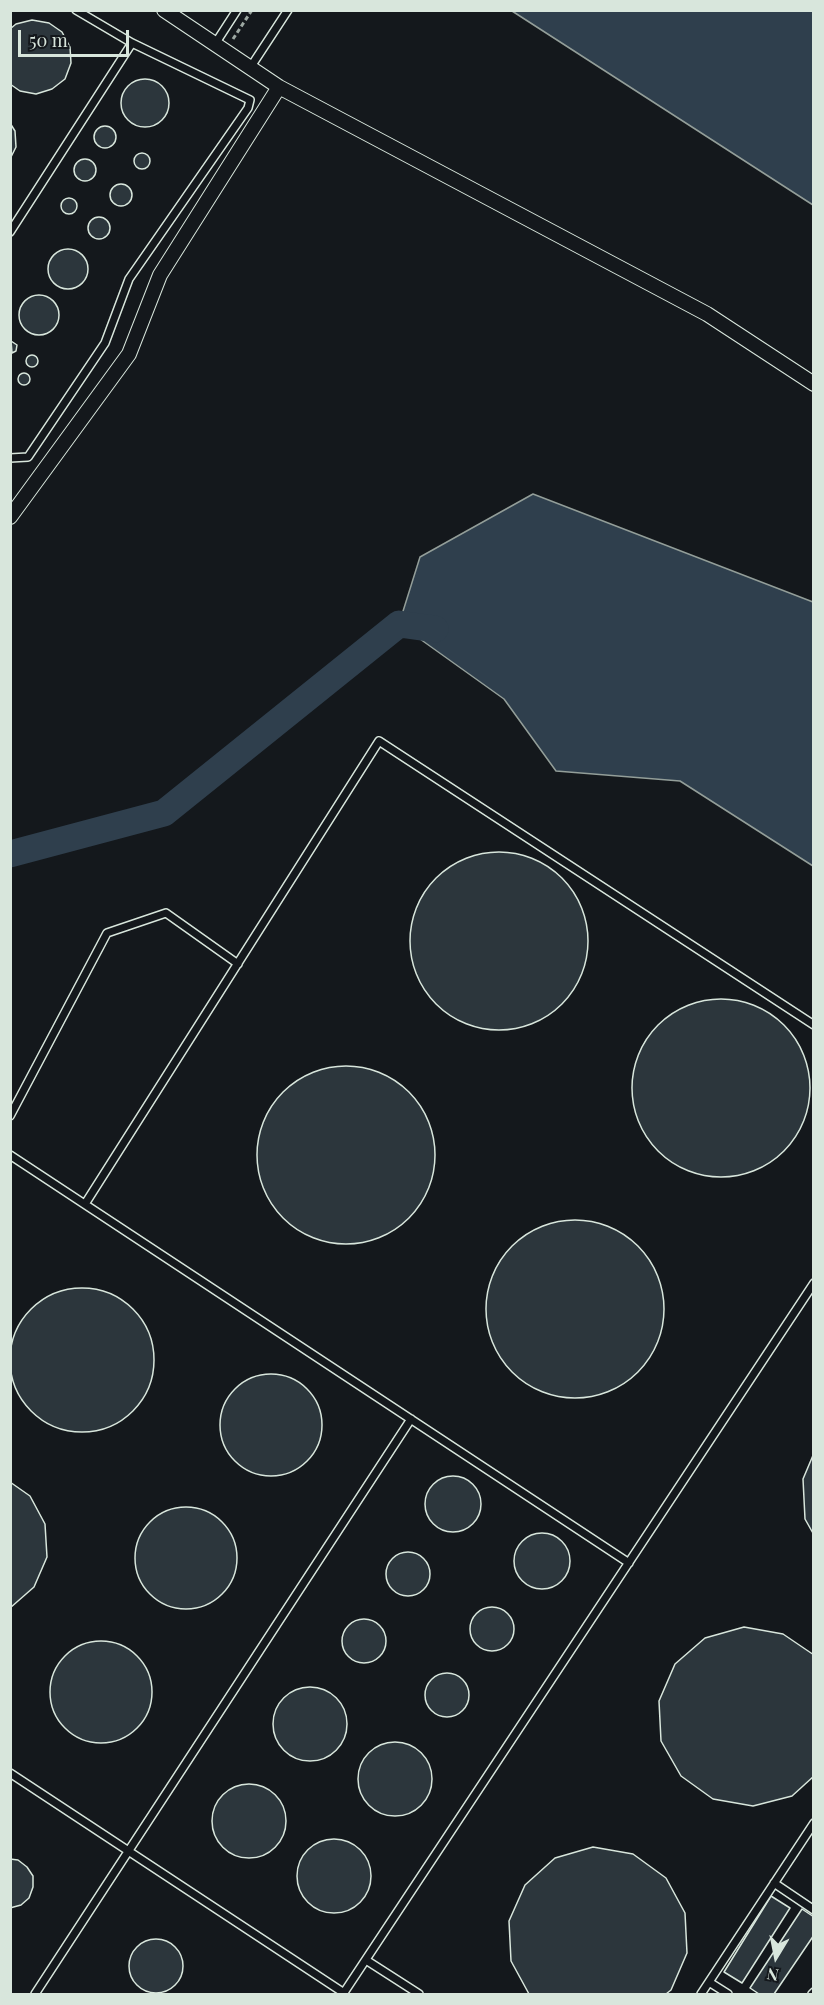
<!DOCTYPE html>
<style>
body{margin:0}
#map{position:relative;width:824px;height:2005px;overflow:hidden;background:#14181c;font-family:"Playfair Display",serif}
canvas{display:block}
.frame{position:absolute;inset:0;border:12px solid #d8e6dc;pointer-events:none}
.north{position:absolute;left:746px;top:1927px;width:60px;height:60px;-webkit-text-stroke:4px #14181c;paint-order:stroke;rotate:190deg;font-size:16px;font-weight:700;line-height:24px;text-align:center;color:#d8e6dc}
.north::after{content:'';display:block;margin:auto;width:21px;height:27px;background:#d8e6dc;clip-path:polygon(50% 0,100% 100%,50% 72%,0 100%)}
.scale{position:absolute;left:18px;top:30px;width:111px;height:27px;box-sizing:border-box;border:3px solid #d8e6dc;border-top:0;padding-left:8px;font-size:18px;line-height:21px;white-space:nowrap;color:#d8e6dc;-webkit-text-stroke:4px #14181c;paint-order:stroke}
</style>
<div id="map">
<canvas width="824" height="2005"></canvas>
<div class="frame"></div>
<div class="north">N</div>
<div class="scale">50 m</div>
</div>
<script>
const ctx = document.querySelector('canvas').getContext('2d');
ctx.lineJoin = 'round';
function fill(path, color) {
  ctx.fillStyle = color;
  ctx.fill(path, 'evenodd');
}
function stroke(path, color, width, dash) {
  ctx.strokeStyle = color;
  ctx.lineWidth = width;
  ctx.lineCap = dash ? 'butt' : 'round';
  ctx.setLineDash(dash || []);
  ctx.stroke(path);
}
const water = new Path2D(`
 M512,11H813V205Z
 M533,494L813,602V866L680,781L556,771L504,699L399,624L420,557Z`);
const river = new Path2D(`
 M10,854L164,813L399,624L435,629`);
const building = new Path2D(`
 M32,20L49,23L62,32L70,47L71,63L65,79L52,89L36,94L20,91L10,84V29L16,24Z
 M121 103a24 24 0 1 1 48 0a24 24 0 1 1-48 0Z
 M10,123L15,131L16,147L10,159Z
 M94 137a11 11 0 1 1 22 0a11 11 0 1 1-22 0Z
 M134 161a8 8 0 1 1 16 0a8 8 0 1 1-16 0Z
 M74 170a11 11 0 1 1 22 0a11 11 0 1 1-22 0Z
 M110 195a11 11 0 1 1 22 0a11 11 0 1 1-22 0Z
 M61 206a8 8 0 1 1 16 0a8 8 0 1 1-16 0Z
 M88 228a11 11 0 1 1 22 0a11 11 0 1 1-22 0Z
 M48 269a20 20 0 1 1 40 0a20 20 0 1 1-40 0Z
 M19 315a20 20 0 1 1 40 0a20 20 0 1 1-40 0Z
 M11,341L17,345L16,351L12,353Z
 M26 361a6 6 0 1 1 12 0a6 6 0 1 1-12 0Z
 M18 379a6 6 0 1 1 12 0a6 6 0 1 1-12 0Z
 M410 941a89 89 0 1 1 178 0a89 89 0 1 1-178 0Z
 M632 1088a89 89 0 1 1 178 0a89 89 0 1 1-178 0Z
 M257 1155a89 89 0 1 1 178 0a89 89 0 1 1-178 0Z
 M486 1309a89 89 0 1 1 178 0a89 89 0 1 1-178 0Z
 M10 1360a72 72 0 1 1 144 0a72 72 0 1 1-144 0Z
 M220 1425a51 51 0 1 1 102 0a51 51 0 1 1-102 0Z
 M814,1453V1535L805,1519L803,1479Z
 M425 1504a28 28 0 1 1 56 0a28 28 0 1 1-56 0Z
 M10,1482L30,1496L45,1524L47,1557L34,1587L10,1608Z
 M135 1558a51 51 0 1 1 102 0a51 51 0 1 1-102 0Z
 M514 1561a28 28 0 1 1 56 0a28 28 0 1 1-56 0Z
 M386 1574a22 22 0 1 1 44 0a22 22 0 1 1-44 0Z
 M470 1629a22 22 0 1 1 44 0a22 22 0 1 1-44 0Z
 M342 1641a22 22 0 1 1 44 0a22 22 0 1 1-44 0Z
 M744,1627L783,1634L814,1655V1776L792,1796L753,1806L713,1799L681,1776L661,1741L659,1701L675,1664L705,1638Z
 M50 1692a51 51 0 1 1 102 0a51 51 0 1 1-102 0Z
 M425 1695a22 22 0 1 1 44 0a22 22 0 1 1-44 0Z
 M273 1724a37 37 0 1 1 74 0a37 37 0 1 1-74 0Z
 M358 1779a37 37 0 1 1 74 0a37 37 0 1 1-74 0Z
 M212 1821a37 37 0 1 1 74 0a37 37 0 1 1-74 0Z
 M297 1876a37 37 0 1 1 74 0a37 37 0 1 1-74 0Z
 M593,1847L633,1854L666,1878L685,1913L687,1953L671,1990L666,1994H529L511,1961L509,1921L525,1885L555,1858Z
 M10,1859L18,1860L27,1867L33,1876V1887L29,1898L21,1905L10,1908Z
 M771,1896L790,1908L742,1983L724,1972Z
 M802,1909L814,1917V1935L774,1994H759L750,1988Z
 M129 1966a27 27 0 1 1 54 0a27 27 0 1 1-54 0Z`);
const path = new Path2D(`
 M233,39L252,10`);
const lane = new Path2D(`
 M215,44L237,10
 M250,68L288,10
 M10,232L132,43
 M10,458L28,457L105,343L129,279L248,108L250,100L132,43L76,10
 M10,1116L107,933L166,913L238,964
 M10,1155L629,1563
 M85,1204L379,741L814,1025
 M10,1773L344,1993
 M774,1883L814,1910
 M366,1960L419,1994
 M709,1982L728,1994
 M35,1994L411,1419
 M343,1994L814,1283
 M701,1994L814,1823
 M812,1994L814,1992`);
const street = new Path2D(`
 M164,10L279,87L707,314L814,384
 M10,517L129,354L160,275L279,87`);
fill(water, '#2f3f4d');
stroke(water, '#939e99', 1.5);
stroke(river, '#2f3f4d', 27);
fill(building, '#2c363c');
stroke(building, '#d8e6dc', 1.5);
stroke(lane, '#d8e6dc', 10);
stroke(street, '#d8e6dc', 16);
stroke(path, '#9da8a2', 3, [4.5, 3]);
stroke(lane, '#14181c', 7);
stroke(street, '#14181c', 14);
</script>
